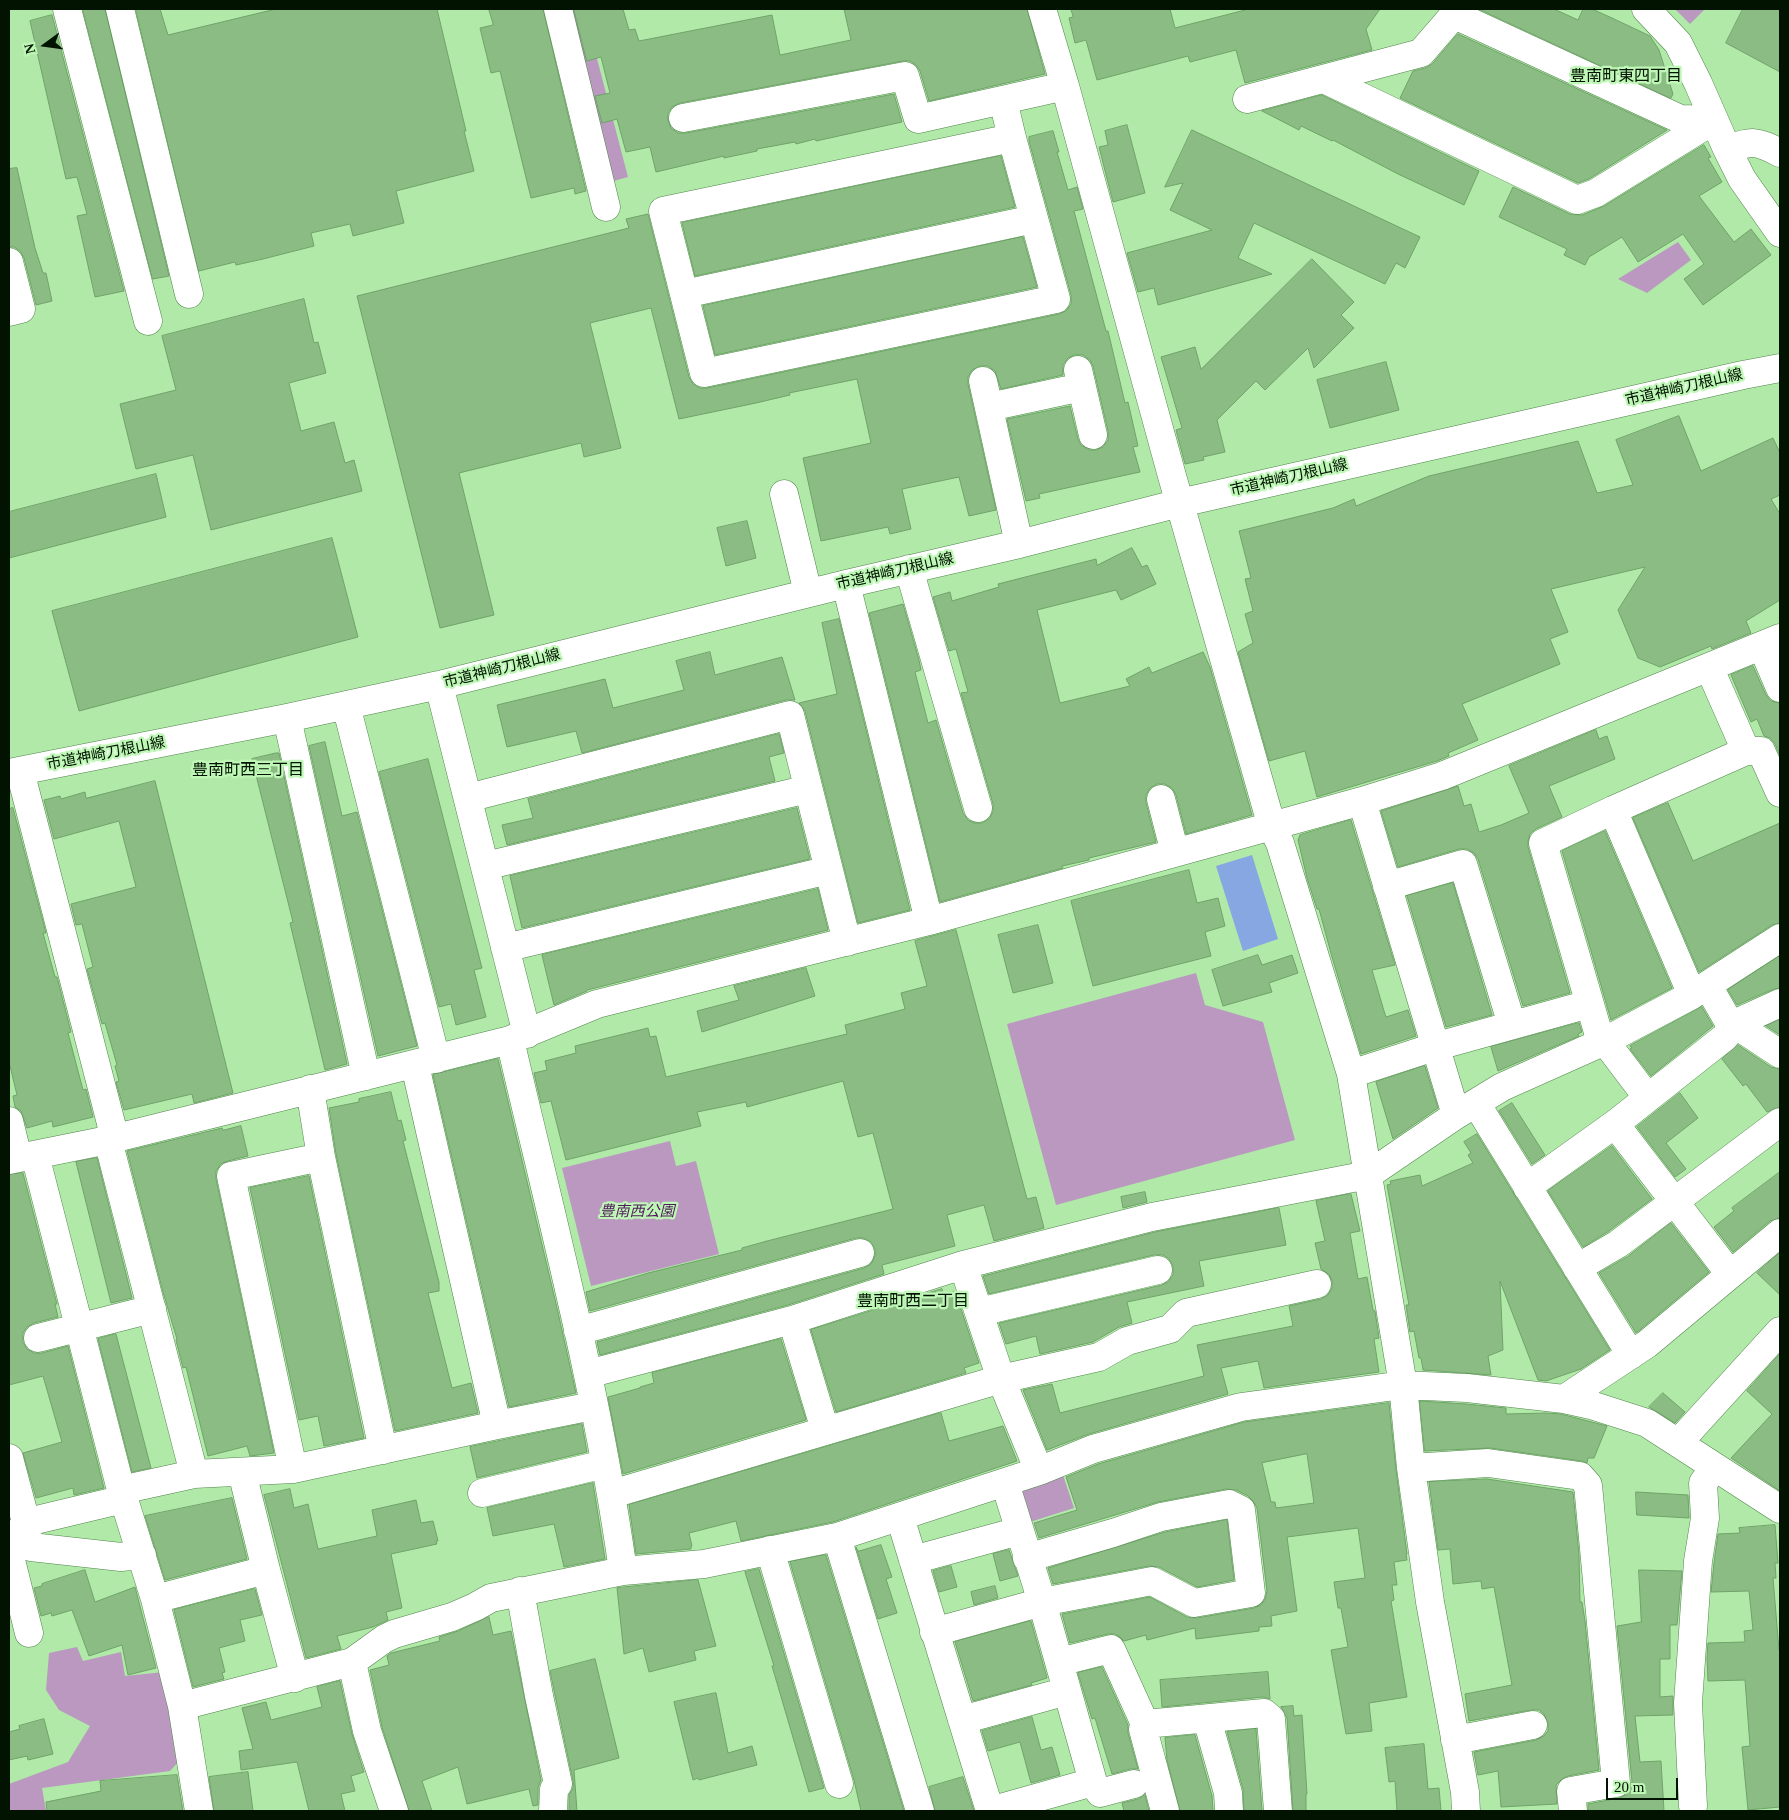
<!DOCTYPE html>
<meta charset="utf-8">
<style>
body{margin:0}
#map{position:relative;width:1789px;height:1820px;overflow:hidden;background:#b1e9a9;font-family:"Times New Roman",serif}
canvas{display:block}
.frame{position:absolute;inset:0;border:10px solid #021401;pointer-events:none}
.north{position:absolute;left:20px;top:20px;width:50px;height:50px;-webkit-text-stroke:4px #bef7b6;paint-order:stroke;rotate:256deg;font-size:14px;font-weight:700;line-height:20px;text-align:center;color:#021401}
.north::after{content:'';display:block;margin:auto;width:18px;height:22px;background:#021401;clip-path:polygon(50% 0,100% 100%,50% 72%,0 100%)}
.scale{position:absolute;left:1606px;top:1778px;width:72px;height:22px;box-sizing:border-box;border:2px solid #021401;border-top:0;padding-left:6px;font-size:15px;line-height:18px;white-space:nowrap;color:#021401;-webkit-text-stroke:4px #bef7b6;paint-order:stroke}
</style>
<div id="map">
<canvas width="1789" height="1820"></canvas>
<div class="frame"></div>
<div class="north">N</div>
<div class="scale">20 m</div>
</div>
<script>
const ctx = document.querySelector('canvas').getContext('2d');
ctx.lineJoin = 'round';
function fill(path, color) {
  ctx.fillStyle = color;
  ctx.fill(path, 'evenodd');
}
function stroke(path, color, width, dash) {
  ctx.strokeStyle = color;
  ctx.lineWidth = width;
  ctx.lineCap = dash ? 'butt' : 'round';
  ctx.setLineDash(dash || []);
  ctx.stroke(path);
}
function drawText(font, color, halo, rows, align = 'center') {
  ctx.font = font + ' "Times New Roman","Noto Sans JP",serif';
  ctx.lineWidth = 4.5;
  ctx.setLineDash([]);
  ctx.textBaseline = 'middle';
  ctx.strokeStyle = halo;
  ctx.fillStyle = color;
  for (const [text, x, y, turn = 0] of rows) {
    ctx.save();
    ctx.translate(x, y);
    ctx.rotate((+turn || 0) * Math.PI / 180);
    ctx.textAlign = isNaN(turn) ? turn : align;
    if (halo) ctx.strokeText(text, 0, 0);
    ctx.fillText(text, 0, 0);
    ctx.restore();
  }
}
const green = new Path2D(`
 M564,9H584L628,177L610,182Z
 M1675,9H1705L1690,24Z
 M1678,242L1691,260L1647,293L1618,279Z
 M1196,973L1205,1005L1263,1022L1295,1140L1056,1205L1007,1024Z
 M670,1141L676,1166L696,1161L719,1254L591,1286L562,1168Z
 M1062,1472L1074,1508L1027,1523L1018,1496L1023,1484Z
 M77,1647L83,1661L121,1652L125,1676L164,1672L180,1760L170,1771L42,1788L46,1811H9V1784L68,1762L90,1726L59,1710L46,1690L49,1653Z`);
const water = new Path2D(`
 M1252,855L1278,939L1243,951L1216,866Z`);
const building = new Path2D(`
 M83,9H105L169,276L153,279Z
 M136,9H160L168,35L276,9H437L466,131H464L474,171L396,191L404,223L353,236L350,224L311,233L314,246L263,259L236,265L235,262L199,271Z
 M489,9H543L586,191L575,194L574,188L531,198L500,71L491,73L480,28L493,25Z
 M574,9H623L629,30L635,29L639,41L772,15L780,55L851,40L844,9H1027L1045,74L929,101L920,71L916,65L910,61H903L680,103L672,107L668,113V120L671,128L678,133H686L894,94L902,122L816,141L815,139L796,144L795,142L757,149V151L724,158V156L656,172L650,147L626,152L617,119L602,123L595,96L610,93L601,57L587,61Z
 M1071,9H1170L1175,28L1249,9H1380L1366,29L1372,50L1245,83L1236,50L1190,62L1188,56L1097,80L1086,40L1075,43L1069,18L1073,17Z
 M1479,9H1554L1578,20L1583,9H1592L1612,18L1650,36L1659,50L1673,94L1671,98Z
 M1743,9H1780V72L1726,43Z
 M52,15L124,291L95,297L77,216L87,214L77,177L66,179L30,21Z
 M1458,34L1667,130L1589,179L1578,183L1400,98L1413,71L1425,68L1432,64Z
 M1322,95L1479,171L1464,205L1398,174L1333,140L1332,141L1301,126L1299,130L1262,111Z
 M1127,125L1145,193L1113,202L1099,147L1108,145L1105,131Z
 M1192,130L1420,237L1405,268L1396,263L1385,284L1254,223L1238,258L1272,274L1158,305L1154,288L1138,292L1127,253L1212,230L1170,210L1183,183L1165,187Z
 M1053,131L1059,152H1057L1068,190L1077,187L1083,209L1074,211L1106,331H1108L1125,403L1128,402L1138,446L1133,447L1140,472L1039,494L1040,498L1026,501L1007,419L1070,406L1078,439L1081,445L1089,450H1096L1103,447L1108,440V431L1093,366L1090,360L1083,355H1074L1068,358L1063,365V375L1001,389L995,371L988,366H980L972,370L968,377V384L996,510L969,516L959,477L902,489L911,529L890,534L888,527L821,541L803,458L871,443L857,379L789,393L790,395L756,403L679,419L651,308L590,323L621,448L584,457L581,443L459,473L494,615L440,628L357,296L629,228L626,219L648,214L689,377L693,384L700,388H707L1059,314L1066,311L1071,304V295L1029,141V137Z
 M1704,145L1711,157L1708,158L1722,182L1699,196L1734,242L1751,229L1771,255L1703,305L1684,279L1704,264L1683,234L1638,262L1622,237L1589,257L1585,265L1564,255L1567,249L1499,217L1513,187L1570,214L1582,215L1604,206Z
 M1001,156L1015,207L695,276L682,223Z
 M17,168L35,248L43,273H46L52,301L36,305L24,258L20,251L14,247H9V169Z
 M1023,237L1037,287L715,355L703,306Z
 M1312,259L1354,302L1341,315L1354,328L1314,368L1308,348L1265,390L1256,381L1217,420L1225,452L1203,457L1204,460L1185,464L1176,430L1182,428L1161,357L1195,347L1201,369Z
 M304,299L314,343L318,342L326,373L289,383L301,431L334,422L345,463L354,460L362,491L211,530L193,455L136,469L120,404L176,390L162,336Z
 M1386,362L1399,410L1330,428L1317,380Z
 M1679,416L1701,471L1773,438L1780,453V495L1771,499L1780,514V600L1746,621L1751,633L1712,649L1711,646L1660,667L1638,658L1618,610L1645,567L1551,589L1568,632L1550,639L1560,664L1462,704L1478,740L1448,753L1449,756L1437,761L1317,797L1305,751L1269,761L1238,652L1253,643L1245,614L1253,611L1245,579L1251,578L1239,531L1333,508L1354,499L1356,506L1429,476L1578,441L1597,493L1633,485L1616,440Z
 M156,474L166,517L9,558V512Z
 M747,521L756,558L726,566L717,528Z
 M332,538L358,637L79,711L52,611Z
 M1132,548L1142,567L1147,565L1156,584L1121,600L1116,590L1037,610L1060,703L1130,686L1126,679L1149,667L1152,673L1203,652L1210,667L1252,815L1186,834L1176,795L1172,788L1165,784H1157L1150,788L1146,795V803L1156,842L1089,858V860L1062,866L1063,868L940,902L869,613L903,604L919,660L921,670L915,672L928,723L936,720L963,813L968,820L974,823H982L990,818L993,811V804L961,693L968,692L956,649L949,651L933,597L950,592L952,601L999,587L998,584L1096,559L1097,565Z
 M839,619L910,910L858,923L805,711L799,703L837,694L822,623Z
 M710,652L715,675L782,657L795,700H786L582,753L576,731L507,747L497,705L605,679L613,708L684,690L676,661Z
 M1753,666L1766,695L1771,701L1780,703V756L1775,744L1770,738L1764,736L1757,719L1751,722L1731,675Z
 M1596,730L1599,739L1607,736L1615,759L1549,786L1562,817L1536,829L1530,834L1528,841V847L1570,993L1523,1006L1478,859L1474,853L1467,849H1459L1398,867L1381,811L1458,786L1464,806L1471,804L1479,832L1501,825L1529,813L1509,766Z
 M779,734L784,753L769,757L775,781L507,845L502,825L533,818L528,799Z
 M325,742L342,816L357,812L417,1046L378,1056L309,746Z
 M276,753H279L347,1064L325,1070L290,923L293,922L252,759Z
 M428,759L482,968L474,970L486,1017L456,1025L451,1004L439,1007L379,772Z
 M155,781L233,1093L194,1103L192,1094L124,1110L116,1082L119,1081L115,1066L117,1065L105,1023L102,1024L87,969L93,967L82,924L76,925L71,904L136,887L119,821L54,839L44,800L60,796L61,799L85,792L86,798Z
 M1668,803L1693,861L1780,823V923L1772,925L1699,972L1633,818Z
 M13,808L46,933H43L55,977H57L71,1032L68,1033L83,1090L86,1089L93,1117L53,1127L52,1121L27,1128L21,1111L15,1107L13,1096L17,1095L9,1062V809Z
 M797,808L810,859L522,928L510,876Z
 M1351,820L1395,965L1372,970L1384,1011L1386,1017L1408,1010L1416,1036L1361,1054L1332,957L1319,909H1317L1307,878L1298,840L1300,835Z
 M1605,831L1672,988L1611,1020L1562,851Z
 M1189,870L1197,903L1218,898L1225,926L1205,932L1211,956L1093,986L1071,901Z
 M1453,883L1492,1015L1446,1027L1407,896Z
 M818,889L828,930L587,990V991L554,1005L542,955Z
 M1038,925L1053,983L1013,993L998,935Z
 M956,930L1027,1199L1036,1197L1044,1228L994,1241L984,1205L947,1215L955,1246L882,1265L884,1274L788,1305L600,1355L597,1342L864,1268L871,1264L875,1256V1249L871,1242L863,1238H856L590,1311L586,1292L648,1273L742,1250V1248L767,1241L893,1209L873,1133L858,1137L843,1081L747,1107L746,1102L697,1112L701,1126L566,1160L551,1101L541,1103L534,1073L547,1070L545,1061L576,1053L575,1046L648,1028L650,1037L656,1036L666,1077L847,1034L845,1025L905,1009L901,993L927,986L915,941Z
 M1258,955L1262,965L1292,955L1298,973L1269,983L1272,992L1223,1006L1212,970Z
 M1780,956V988L1774,989L1737,1005L1728,990Z
 M806,968L815,996L702,1032L697,1011L739,1000L734,986Z
 M1702,1007L1713,1026L1651,1076L1630,1049L1632,1048L1630,1046Z
 M1780,1020V1035L1766,1026Z
 M1579,1023L1582,1032L1578,1034L1579,1036L1498,1071L1491,1047Z
 M1738,1045L1771,1067L1780,1069V1107L1767,1112L1746,1084L1743,1086L1722,1059Z
 M498,1059L557,1308L576,1393L509,1407L433,1075Z
 M1425,1066L1438,1108L1393,1139L1376,1082Z
 M391,1092L398,1121L401,1120L406,1140L403,1141L439,1282V1291L428,1293L452,1388L471,1383L478,1413L395,1431L336,1154L329,1108L359,1102V1099Z
 M1680,1093L1698,1118L1666,1143L1686,1169L1675,1177L1637,1127Z
 M1512,1103L1545,1155L1532,1164L1499,1111Z
 M241,1126L248,1156L228,1161L221,1164L216,1171V1179L274,1453L250,1456L247,1446L208,1456L186,1367L183,1368L176,1340L177,1339L163,1292L127,1151L222,1128L223,1130Z
 M1477,1134L1610,1350L1581,1369L1546,1381L1538,1380L1500,1281L1503,1350L1488,1356L1491,1375L1423,1370L1421,1358H1419L1414,1331L1410,1332L1406,1305H1409L1387,1185L1391,1184L1390,1181L1420,1175L1422,1186L1473,1163L1468,1155L1471,1153L1464,1142Z
 M1612,1146L1652,1199L1609,1231L1583,1247L1548,1191Z
 M97,1158L132,1298L111,1303L76,1162Z
 M1780,1172V1218L1770,1221L1733,1252L1714,1227L1734,1211L1732,1208Z
 M23,1173L57,1304H55L58,1317L34,1323L27,1327L23,1333V1342L27,1349L34,1353H42L68,1346L104,1488L74,1495L73,1488L36,1498L23,1453L62,1442L43,1376L9,1385V1175Z
 M309,1176L364,1438L324,1446L318,1416L299,1420L250,1188Z
 M1145,1192L1147,1202L1123,1208L1121,1197Z
 M1351,1194L1360,1231L1350,1233L1358,1279L1367,1277L1373,1310L1375,1311L1379,1338L1374,1339L1379,1372L1264,1388L1258,1361L1221,1368L1228,1394L1089,1434L1047,1450L1023,1390L1052,1384L1060,1413L1204,1376L1197,1345L1293,1326L1289,1306L1321,1299L1328,1295L1332,1288V1281L1329,1274L1321,1269L1315,1243L1325,1241L1316,1201Z
 M1279,1208L1286,1245L1199,1261L1204,1286L1127,1302L1132,1323L1119,1327L1093,1342L1040,1354L1036,1336L1006,1344L999,1323L1162,1285L1168,1282L1173,1275V1266L1169,1259L1163,1255H1154L989,1294L983,1276L1155,1232Z
 M1671,1223L1709,1272L1636,1333L1599,1273L1627,1257Z
 M1780,1253V1295L1757,1273Z
 M942,1289L943,1295L955,1291L979,1363L964,1368L966,1373L836,1412L811,1330Z
 M116,1334L151,1468L132,1472L98,1339Z
 M781,1339L806,1420L623,1474L608,1397L640,1388V1387L654,1383L652,1373Z
 M1780,1354V1491L1731,1458L1772,1414L1747,1391Z
 M1663,1393L1685,1412L1675,1423L1649,1407Z
 M1420,1401L1466,1404L1506,1408V1414L1546,1413L1561,1414L1607,1426L1594,1458H1588L1587,1463L1582,1461L1490,1448L1425,1451Z
 M1389,1403L1396,1470L1407,1554H1406L1407,1560L1394,1562L1397,1585H1392L1394,1600L1391,1601L1407,1697L1369,1703L1372,1731L1346,1734L1331,1650L1348,1647L1341,1608H1338L1334,1582L1365,1578L1358,1528L1287,1537L1297,1611L1271,1616L1272,1626L1259,1627V1631L1196,1639L1195,1628L1147,1640L1146,1635L1124,1641L1120,1637L1115,1634H1108L1070,1643L1062,1614L1150,1597L1187,1617L1197,1618L1254,1608L1261,1605L1265,1599L1267,1591L1257,1508L1253,1501L1248,1496L1236,1490L1226,1489L1158,1502L1039,1538L1034,1523L1077,1510L1066,1477L1098,1464L1244,1422ZM1307,1454L1314,1503L1276,1508L1275,1502H1271L1262,1463Z
 M941,1413L949,1441L1003,1426L1017,1461L833,1522L741,1541L736,1521L689,1533L692,1546L691,1547V1549L636,1554L629,1505Z
 M582,1424L587,1452L477,1478L470,1447Z
 M1487,1479L1573,1492L1579,1555L1580,1602H1582L1585,1621L1599,1770L1568,1776L1562,1779L1556,1785L1557,1804L1501,1807L1498,1771L1478,1775L1474,1752L1536,1740L1544,1736L1548,1731V1723L1544,1714L1539,1710H1531L1469,1721L1465,1694L1512,1685L1494,1587L1482,1589L1481,1581L1453,1584L1450,1549L1438,1550L1429,1482Z
 M593,1483L605,1559L564,1567L554,1524L493,1536L487,1508Z
 M290,1489L294,1508L308,1504L318,1549L377,1536L372,1510L416,1500L421,1523L433,1521L438,1541H436L437,1544L391,1554L402,1608L386,1612L388,1620L373,1627L337,1636L341,1649L306,1658L264,1495Z
 M1636,1492L1688,1495L1689,1518L1637,1515Z
 M232,1498L247,1559L165,1580L145,1516Z
 M1227,1520L1234,1580L1197,1587L1159,1567L1149,1566L1053,1584L1048,1568L1165,1532Z
 M1775,1525L1778,1563H1775L1776,1578H1773L1779,1650H1780V1807L1748,1810L1742,1747L1750,1746L1745,1680L1708,1681L1707,1657L1708,1643L1745,1642L1744,1631L1753,1630L1749,1591L1711,1592L1714,1563L1718,1534L1740,1533L1739,1528Z
 M881,1545L892,1577L886,1579L897,1613L878,1619L856,1547L858,1551Z
 M1009,1550L1018,1576L1000,1581L993,1554Z
 M826,1555L904,1811H861L854,1780L790,1562Z
 M951,1566L957,1587L939,1592L933,1571Z
 M759,1569L824,1788L809,1792L772,1666H774L745,1572Z
 M85,1570L95,1602L135,1587L156,1668L128,1675L122,1645L89,1656L72,1610L52,1616L51,1613L41,1616L34,1588L42,1586V1584Z
 M1639,1570L1682,1571L1677,1625H1670V1659H1660V1697L1673,1696V1715L1635,1716L1640,1762L1661,1761L1664,1811H1588V1804L1619,1798L1626,1795L1630,1789L1632,1782L1617,1626L1641,1622Z
 M698,1580L716,1646L694,1651L696,1660L649,1672L643,1648L624,1654L617,1588Z
 M995,1586L998,1598L974,1605L971,1592Z
 M255,1589L262,1615L240,1620L245,1641L219,1648L225,1672L222,1673L224,1679L193,1687L174,1610Z
 M489,1617L493,1635L511,1631L541,1780L538,1788V1805L533,1806L529,1789L467,1804L458,1767L422,1781L432,1811H409L382,1727L370,1670L389,1665L387,1656L391,1653L440,1641L439,1637L458,1631Z
 M1031,1621L1047,1678L1031,1683L1032,1685L973,1701L955,1642Z
 M595,1659L619,1758L574,1770L577,1811H569V1795L573,1788V1781L550,1671Z
 M1102,1667L1128,1725V1733L1138,1769H1130L1112,1774L1095,1718L1092,1719L1078,1673Z
 M1268,1672L1270,1699L1263,1697L1162,1707L1160,1680Z
 M340,1681L352,1734L364,1772L351,1776L355,1791L341,1794L345,1811H309L297,1762L241,1770L239,1751L253,1749L242,1708L266,1702L271,1720L322,1707L317,1687Z
 M716,1693L728,1753L752,1746L757,1765L699,1780L698,1778L693,1780L674,1702Z
 M1293,1706L1294,1716L1302,1715L1307,1794H1306V1811H1293L1287,1718L1281,1707Z
 M1032,1717L1041,1750L1052,1747L1060,1775L1031,1783L1020,1742L988,1751L982,1731Z
 M44,1719L53,1754L28,1760L27,1756L9,1760V1732L20,1729L19,1726Z
 M1256,1729L1262,1811H1244L1243,1789L1227,1732Z
 M1195,1735L1212,1796L1213,1811H1180L1167,1760L1165,1738Z
 M1424,1744L1428,1789L1439,1788L1441,1811H1397L1395,1781L1389,1782L1385,1748Z
 M248,1772L253,1811H214L209,1777Z
 M177,1775L183,1811H47L46,1802L101,1791L100,1781Z
 M963,1777L974,1811H935L929,1787Z
 M1145,1795L1149,1811H1124L1122,1803L1138,1799Z`);
const minor = new Path2D(`
 M67,9L148,321
 M120,9L189,294
 M558,9L606,207
 M1042,9L1065,86L1172,476L1272,827L1280,843L1351,1074L1403,1385L1411,1468L1430,1602L1465,1792L1466,1811
 M1646,9L1678,43L1698,83L1727,149L1742,179L1780,233
 M1455,15L1680,119L1714,120
 M1324,79L1577,200L1596,193L1714,120
 M1247,99L1421,53L1459,9
 M1003,100L1012,138L1056,299L704,373L663,211L1012,138
 M683,118L905,76L918,119L1065,86
 M1727,149C1753,141 1755,140 1780,153
 M9,262L21,309L9,312
 M684,294L1034,219
 M1078,370L1093,435
 M983,381L1019,544
 M989,407L1082,387
 M784,494L808,593
 M909,569L978,808
 M846,584L929,921
 M1762,646L1780,688
 M1709,667L1746,751H1761L1780,793
 M439,685L527,1034
 M346,705L436,1059
 M287,718L366,1076
 M20,771L112,1127L108,1140L194,1474
 M9,773L287,718L439,685L846,584L1019,544L1180,503L1743,375L1780,368
 M468,798L790,715L847,942
 M1161,799L1175,853
 M1362,801L1456,1115
 M1613,810L1692,995
 M485,866L808,789
 M1387,886L1463,864L1512,1025
 M505,948L829,870
 M1708,986L1727,1019L1780,1054
 M510,1040C551,1216 598,1392 623,1571
 M415,1065L497,1425
 M1351,1074L1434,1047L1589,1004
 M310,1089L321,1157
 M1648,1098L1598,1032L1543,843L1613,810L1746,751
 M1476,1103L1631,1355
 M9,1121L18,1158
 M1615,1124L1730,1274
 M35,1155L121,1490L155,1599L182,1706
 M9,1160L108,1140L510,1040L597,1004L929,921L1362,801L1442,776L1780,638
 M1527,1187L1615,1124L1725,1037L1734,1024L1780,1003
 M963,1265L1001,1379L1039,1471
 M1577,1268L1618,1244L1780,1122
 M979,1312L1158,1270
 M792,1320L825,1430
 M578,1331L860,1253
 M38,1338L152,1309
 M588,1374L792,1320L963,1265L1152,1217L1368,1175L1456,1115L1502,1087L1605,1041L1692,995L1780,938
 M1564,1399L1647,1344L1780,1233
 M1678,1443L1780,1331
 M9,1458L27,1526
 M1411,1468L1488,1463L1580,1476L1588,1485L1616,1783L1571,1791L1573,1811
 M293,1469L231,1176L321,1157L383,1450
 M242,1472L266,1570L295,1678
 M121,1490L194,1474L293,1469L497,1425L593,1406
 M482,1493L605,1464
 M612,1494L1001,1379L1099,1357L1127,1341L1170,1329L1186,1313L1317,1284
 M900,1517L990,1811L1093,1782L1042,1602L1005,1483
 M837,1537L920,1811
 M9,1538L36,1520L124,1499
 M9,1541L31,1547L121,1557L142,1555
 M770,1550L839,1784
 M9,1552L29,1633
 M913,1560L1019,1531
 M520,1591L539,1696L558,1784L554,1789L553,1811
 M155,1599L266,1570
 M934,1632L1042,1602L1152,1581L1194,1603L1251,1593L1241,1510L1229,1504L1161,1517L1113,1533L1027,1558
 M352,1662L367,1731L394,1811
 M1059,1662L1111,1649L1145,1724L1264,1713L1271,1719L1278,1811
 M1207,1719L1228,1793L1229,1811
 M962,1720L1067,1691
 M1145,1724L1143,1729L1165,1811
 M1455,1740L1533,1725
 M1093,1782L1100,1793L1134,1784
 M1693,1806L1688,1703L1698,1561L1705,1518L1703,1483L1715,1467
 M199,1811L182,1706L352,1662L384,1639L394,1634L452,1617L475,1607L491,1598L623,1571L704,1564L837,1537L1039,1471L1093,1449L1241,1407L1403,1385L1467,1388L1564,1399L1591,1405L1647,1423L1780,1509`);
const streetNames = [
 ["市道神崎刀根山線",1684,388,-13],
 ["市道神崎刀根山線",1289,478,-13],
 ["市道神崎刀根山線",895,572,-13],
 ["市道神崎刀根山線",502,669,-14],
 ["市道神崎刀根山線",106,754,-11]
];
const parkNames = [
 ["豊南西公園",637,1212]
];
const neighbourhoodNames = [
 ["豊南町東四丁目",1626,77],
 ["豊南町西三丁目",248,771],
 ["豊南町西二丁目",913,1302]
];
fill(green, '#ba98c0');
fill(water, '#86a7e2');
fill(building, '#8bbc84');
stroke(building, '#6ea467', 1);
stroke(minor, '#50854a', 29);
stroke(minor, '#fff', 28);
drawText('15px', '#021401', '#bef7b6', streetNames);
drawText('italic 15px', '#52185c', '#bef7b6', parkNames);
drawText('16px', '#021401', '#bef7b6', neighbourhoodNames);
</script>
